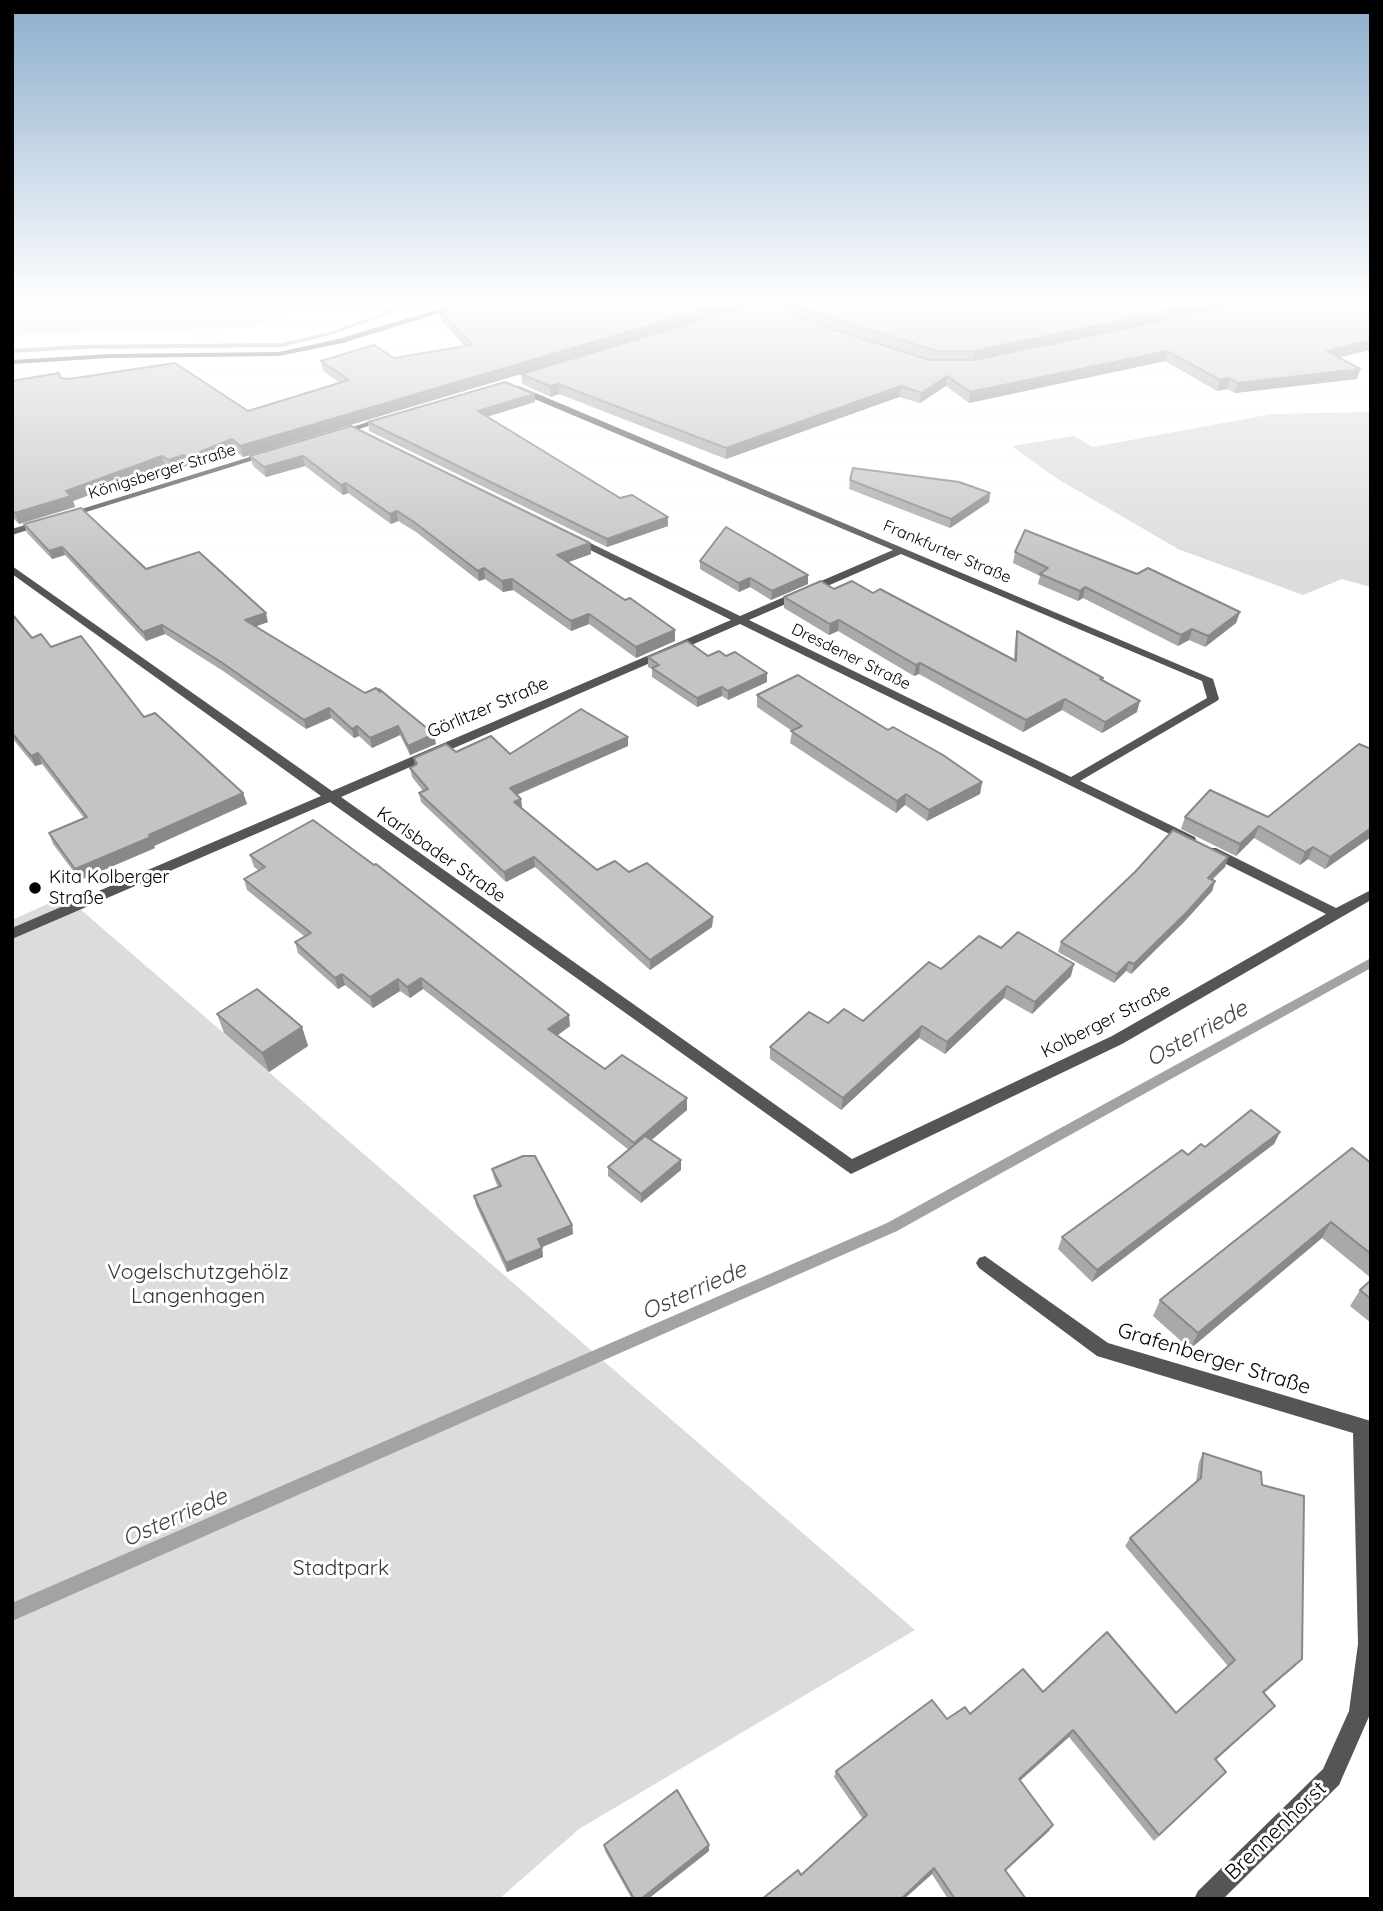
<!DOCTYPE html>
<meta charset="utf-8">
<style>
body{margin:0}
#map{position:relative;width:1383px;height:1911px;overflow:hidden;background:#fff;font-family:Quicksand,sans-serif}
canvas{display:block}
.frame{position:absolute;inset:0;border:14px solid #000;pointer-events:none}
</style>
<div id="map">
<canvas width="1383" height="1911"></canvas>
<div class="frame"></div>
</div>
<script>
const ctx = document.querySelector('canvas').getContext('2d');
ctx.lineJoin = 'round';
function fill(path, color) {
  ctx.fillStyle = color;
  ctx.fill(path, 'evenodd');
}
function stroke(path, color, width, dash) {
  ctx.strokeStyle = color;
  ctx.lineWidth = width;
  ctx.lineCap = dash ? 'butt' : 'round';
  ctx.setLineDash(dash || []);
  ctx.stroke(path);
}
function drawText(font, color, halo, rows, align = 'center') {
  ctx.font = font + ' Quicksand,sans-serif';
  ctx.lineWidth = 6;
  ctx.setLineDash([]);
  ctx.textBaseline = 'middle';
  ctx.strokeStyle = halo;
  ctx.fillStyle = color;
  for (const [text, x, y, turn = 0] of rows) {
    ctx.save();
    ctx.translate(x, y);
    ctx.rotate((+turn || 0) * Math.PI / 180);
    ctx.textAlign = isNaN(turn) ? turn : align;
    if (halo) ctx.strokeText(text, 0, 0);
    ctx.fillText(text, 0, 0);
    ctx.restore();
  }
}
const green = new Path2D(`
 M12,300H320L252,327L12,335Z
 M1371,412V587L1342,579L1303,595L1178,549L1056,478L1012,446L1074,436L1093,447L1272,414Z
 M65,896L915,1630L579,1829L499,1899H12V920Z`);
const stream = new Path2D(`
 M405,300H413L387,315L334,334L282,347L79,349L12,353V349L79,345L282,343L330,332L383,313Z
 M1371,958V968L897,1231L12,1621V1603L887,1223Z`);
const minor = new Path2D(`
 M491,300H509L443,312L343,343L279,356L110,358L12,364V360L110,354L279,352L338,339L442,308Z
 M513,386H519L1213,679L1219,699L1217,701L1080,781L1195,837L1196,840L1195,843L1190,844L740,624L341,797L852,1159L1112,1036L1326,914L1206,854L1205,851L1206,848H1216L1336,908L1371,890V900L1122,1044L851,1174L330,802L12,939V928L321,796L12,574V566L332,791L731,620L570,540V536H576L740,616L893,550L513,390ZM901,554L1202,681L1207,698L1071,777L749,620Z
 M383,417L390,419L338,436L334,433Z
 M266,452L273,454L70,517L62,515Z
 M44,519L47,520V524L12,535V529Z
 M985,1256L1108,1343L1371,1421V1712L1339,1785L1223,1899H1194L1198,1891L1323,1769L1349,1711L1358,1644L1353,1433L1097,1356L979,1268L976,1263L979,1258Z`);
const wall = new Path2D(`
 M497,300H755L752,301V305L781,313L931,360L788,314L760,300H1371L1339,357L1360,369L1357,379L1235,393L1227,389L1217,391L1165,361L969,403L946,386L920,403L899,397L726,459L559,394L551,397L522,384L521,374L243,457L234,450L190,468L186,466L172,471L165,467L73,501L75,507L19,524L12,517V381L61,378L248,411L340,383L323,371L321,361L394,358L465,346L441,321L440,311L497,301Z
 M534,394L535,402L487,417L620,498L668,526L607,547L369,431L368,422Z
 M351,426L590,543L591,554L567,562L675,641L636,658L589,624L571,631L513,590L503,592L485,579L479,581L416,532L398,521L391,524L348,493L343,495L305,466L266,477L253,466L250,456Z
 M850,480L990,493L989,502L950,528L849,489Z
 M24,524L146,569L268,622L255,627L436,744L410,755L400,735L372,748L359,736L354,738L331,718L306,729L223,671L165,634L146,641L65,555L52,559L27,533Z
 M1015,552L1137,574L1240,612L1236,623L1205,647L1189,640L1178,646L1083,598L1078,601L1038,584L1040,576L1013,563Z
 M700,561L808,575V584L771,600L750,587L739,592L700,569Z
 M834,589L873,593L1014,659L1015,642L1017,631L1103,680L1137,712L1102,733L1062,710L1023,732L919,674L914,676L838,631L829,635L784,608V597Z
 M12,614L32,638L51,647L243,793L247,804L154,846L155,848L80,880L53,844L49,833L84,818L42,764L35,766L12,738Z
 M726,656L767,673V682L728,700L722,696L697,707L652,677V669L648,667V657Z
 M757,695L888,730L982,782L980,794L927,821L905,805L896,813L790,743L792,731L757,707Z
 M628,746L517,795L521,799L522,808L597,870L629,872L713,917L712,927L650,970L535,867L506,882L421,802L419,793L423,791L412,777L410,768L415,765L414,758L456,752L510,754Z
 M1371,749V837L1325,869L1308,859L1300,865L1254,838L1236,856L1181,829L1185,817H1268Z
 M250,855L570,1026L557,1036L605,1069L687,1110L651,1140L681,1160V1170L641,1203L608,1176V1167L629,1150L423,989L410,998L400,991L373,1008L345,985L338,989L298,953L295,942L304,936L247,890L244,879L258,870L254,867Z
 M1228,857L1225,867L1212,880L1215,881L1212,891L1184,922L1131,974L1126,971L1114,983L1058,952L1061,942Z
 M1001,948L1071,976L1032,1014L1004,998L945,1054L919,1038L841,1110L770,1059V1047L828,1023L863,1021L941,969Z
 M217,1014L302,1027L308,1046L269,1072L224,1033Z
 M1280,1132L1274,1144L1092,1282L1058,1249L1062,1237L1188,1155L1205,1147Z
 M1371,1163V1278L1322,1238L1190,1349L1153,1316L1160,1300Z
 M492,1169L572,1225L573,1234L542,1247L543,1257L507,1272L476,1205L474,1196L498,1187L494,1178Z
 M1371,1280V1323L1350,1306L1360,1290Z
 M1203,1453L1262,1485L1295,1666L1264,1693L1275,1706L1216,1760L1226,1772L1154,1841L1069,1737L1020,1781L1049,1831L1005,1871L1026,1899H948L932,1874L904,1899H762L801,1875L863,1819L834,1777L836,1771L947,1719L970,1714L1043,1692L1176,1713L1228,1666L1125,1546L1130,1538L1196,1482L1199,1462Z
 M604,1845L709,1851L648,1899H632L605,1851Z`);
const shadedWall = new Path2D(`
 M736,300H755L752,301V305L243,457L240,446Z
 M1221,300H1265L973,361L974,351Z
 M1371,340V350L1324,361L1327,351Z
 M1167,351L1165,361L969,403L970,392Z
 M1360,369L1357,379L1235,393L1238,383Z
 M947,376L946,386L920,403L922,393Z
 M1229,378L1227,389L1217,391L1220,380Z
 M558,384L559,394L551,397L550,386Z
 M901,386L899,397L726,459V448Z
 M534,394L535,402L479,419L478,411Z
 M232,439L234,450L190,468L187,457Z
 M183,455L186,466L172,471L169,460Z
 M162,456L165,467L73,501L75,507L19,524L15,513L66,491Z
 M303,456L305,466L266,477L264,467Z
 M346,483L348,493L343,495L341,485Z
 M990,493L989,502L950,528L951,519Z
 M397,511L398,521L391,524L390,514Z
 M668,517V526L607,547V539Z
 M590,543L591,554L558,566L557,555Z
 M62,547L65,555L52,559L49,551Z
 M484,568L485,579L479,581L478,571Z
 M808,575V584L771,600L772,591Z
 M750,578V587L739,592V583Z
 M512,579L513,590L503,592L502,581Z
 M1085,587L1083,598L1078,601L1080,591Z
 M1240,612L1236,623L1205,647L1208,636Z
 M266,613L268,622L247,629L245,620Z
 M589,614V624L571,631V621Z
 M839,620L838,631L829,635L830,624Z
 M162,625L165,634L146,641L143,632Z
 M1192,629L1189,640L1178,646L1181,635Z
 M675,630V641L636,658V647Z
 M920,663L919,674L914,676L916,665Z
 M767,673V682L728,700V691Z
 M722,687V696L697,707V698Z
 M1065,699L1062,710L1023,732L1026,720Z
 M1140,701L1137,712L1102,733L1105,722Z
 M329,708L331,718L306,729L304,720Z
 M357,726L359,736L354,738L352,729Z
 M398,726L400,735L372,748L370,738Z
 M434,734L436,744L410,755L408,746Z
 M628,737V746L511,797L510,788Z
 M38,753L42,764L35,766L31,756Z
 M982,782L980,794L927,821L929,810Z
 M243,793L247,804L154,846L155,848L80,880L75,869Z
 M906,794L905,805L896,813L897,801Z
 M521,799L522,808L514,802Z
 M1259,826L1254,838L1236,856L1240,844Z
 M1371,828V837L1325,869L1330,857Z
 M1313,847L1308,859L1300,865L1305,852Z
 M534,857L535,867L506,882L504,872Z
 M1228,857L1225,867L1204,887L1208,878Z
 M1215,881L1212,891L1184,922L1131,974L1134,964Z
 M713,917L712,927L650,970V960Z
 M1129,962L1126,971L1114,983L1117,974Z
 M1074,964L1071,976L1032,1014L1035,1002Z
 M342,974L345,985L338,989L335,978Z
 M421,978L423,989L410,998L407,987Z
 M398,979L400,991L373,1008L370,997Z
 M1007,986L1004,998L945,1054L947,1042Z
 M569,1015L570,1026L549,1041L548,1029Z
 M922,1026L919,1038L841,1110L843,1098Z
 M302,1027L308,1046L269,1072L262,1053Z
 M687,1098V1110L635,1154L634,1143Z
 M1280,1132L1274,1144L1092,1282L1097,1270Z
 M681,1160V1170L641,1203V1194Z
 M1331,1222L1322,1238L1190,1349L1198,1333Z
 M572,1225L573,1234L540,1248L538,1239Z
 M542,1248L543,1257L507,1272L506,1263Z
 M1302,1659L1295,1666L1257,1699L1263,1692Z
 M1275,1706L1269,1712L1210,1765L1215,1759Z
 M1073,1730L1069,1737L1015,1785L1019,1779Z
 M1053,1825L1049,1831L1001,1875L1005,1870Z
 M709,1845V1851L648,1899H641Z
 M934,1868L932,1874L904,1899H901Z`);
const building = new Path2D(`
 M502,300H736L240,446L232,439L187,457L183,455L169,460L162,456L66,491L71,496L15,513L12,510V381L59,373L61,378L69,379L175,363L248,411L349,380L321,361L374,345L394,358L472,345L440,311Z
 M781,300H1221L974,351H936L788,304Z
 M1262,300H1371V340L1327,351L1360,369L1238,383L1229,378L1220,380L1167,351L970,392L947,376L922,393L901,386L726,448L558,384L550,386L521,374L763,302L781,313L930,360H974Z
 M505,382L534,394L478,411L620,498L632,495L668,517L607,539L368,422Z
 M351,426L590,543L557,555L625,600L630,598L675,630L636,647L589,614L571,621L512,579L502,581L484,568L478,571L414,522L397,511L390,514L346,483L341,485L303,456L264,467L250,456Z
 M853,468L959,482L990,493L951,519L850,480Z
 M81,508L146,569L199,552L266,613L245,620L365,693L376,688L380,692L379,689L434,734L408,746L398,726L370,738L357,726L352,729L329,708L304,720L221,662L162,625L143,632L62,547L49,551L24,524Z
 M726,527L808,575L772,591L750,578L739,583L700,561Z
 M1025,530L1137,574L1148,568L1240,612L1208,636L1192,629L1181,635L1085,587L1080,591L1040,574L1048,568L1015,552Z
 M821,581L834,589L852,581L873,593L880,589L1016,661L1017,631L1103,678L1100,679L1140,701L1105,722L1065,699L1026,720L920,663L916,665L839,620L830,624L784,597Z
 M12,614L32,638L41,634L51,647L81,636L144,717L155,713L243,793L149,835L151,837L75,869L49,833L87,817L38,753L31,756L12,733Z
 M687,641L708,656L719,651L726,656L735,652L767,673L728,691L722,687L697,698L652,668L659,665L648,657Z
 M798,675L888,730L893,727L943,755L982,782L929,810L906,794L897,801L791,731L802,726L757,695Z
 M581,709L628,737L510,788L521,799L514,802L597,870L615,861L629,872L647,863L713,917L650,960L534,857L504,872L419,793L428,789L410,768L417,764L414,758L446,744L456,752L491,736L510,754Z
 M1359,744L1371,749V828L1330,857L1313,847L1305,852L1259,826L1240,844L1185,817L1210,790L1268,817Z
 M313,820L374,865L376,864L569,1015L548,1029L605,1069L622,1055L687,1098L634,1143L421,978L407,987L398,979L370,997L342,974L335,978L295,942L311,933L244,879L265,867L250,855Z
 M1173,830L1228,857L1208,878L1215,881L1187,912L1134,964L1129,962L1117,974L1061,942L1135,872Z
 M1018,932L1074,964L1035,1002L1007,986L947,1042L922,1026L843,1098L770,1047L809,1012L828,1023L844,1009L863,1021L929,962L941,969L979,936L1001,948Z
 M257,989L302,1027L262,1053L217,1014Z
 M1251,1110L1280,1132L1097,1270L1062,1237L1182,1150L1188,1155L1201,1144L1205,1147Z
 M645,1136L681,1160L641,1194L608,1167Z
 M1352,1148L1371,1163V1254L1331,1222L1198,1333L1160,1300Z
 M523,1156H535L572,1225L538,1239L542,1248L506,1263L474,1196L501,1186L492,1169Z
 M1371,1280V1299L1360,1290Z
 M1203,1453L1261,1472L1262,1485L1304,1496L1302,1659L1263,1692L1275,1706L1215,1759L1226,1772L1159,1835L1073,1730L1019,1779L1053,1825L1005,1870L1026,1899H955L934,1868L901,1899H762L798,1870L801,1875L867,1815L836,1771L932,1700L947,1719L965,1707L970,1714L1023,1669L1043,1692L1107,1632L1176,1713L1235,1660L1130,1538L1201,1478Z
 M677,1790L709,1845L641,1899H634L604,1845Z`);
const markers = [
 [35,888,7,"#000"]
];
const farStreetnames = [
 ["Königsberger Straße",162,472,-17],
 ["Frankfurter Straße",947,552,23],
 ["Dresdener Straße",851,657,26]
];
const streetNames = [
 ["Görlitzer Straße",488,708,-23],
 ["Karlsbader Straße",441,855,35],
 ["Kolberger Straße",1106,1021,-27]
];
const poiNames = [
 ["Kita Kolberger",49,878],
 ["Straße",49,899]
];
const nearParknames = [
 ["Vogelschutzgehölz",198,1273],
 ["Langenhagen",198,1297],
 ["Stadtpark",341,1569]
];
const nearStreetnames = [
 ["Grafenberger Straße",1214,1359,17],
 ["Brennenhorst",1276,1831,-44]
];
const nearWaternames = [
 ["Osterriede",1197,1034,-29],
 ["Osterriede",694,1291,-24],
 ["Osterriede",175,1518,-24]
];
fill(green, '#dcdcdc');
fill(stream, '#a3a3a3');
fill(minor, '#555');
fill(wall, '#a9a9a9');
fill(shadedWall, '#898989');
fill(building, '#c4c4c4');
stroke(building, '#898989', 2);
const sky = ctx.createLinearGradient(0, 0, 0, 568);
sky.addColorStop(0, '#8cadcc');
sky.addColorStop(0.53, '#fff');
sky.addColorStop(1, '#ffffff00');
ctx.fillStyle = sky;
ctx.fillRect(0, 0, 1383, 568);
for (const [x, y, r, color] of markers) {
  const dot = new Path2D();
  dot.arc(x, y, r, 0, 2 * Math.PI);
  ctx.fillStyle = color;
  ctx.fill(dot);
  stroke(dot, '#fff', 2.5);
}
drawText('16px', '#000', '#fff', farStreetnames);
drawText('18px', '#000', '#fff', streetNames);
drawText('18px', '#000', '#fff', poiNames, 'left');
drawText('21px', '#333', '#fff', nearParknames);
drawText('21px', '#000', '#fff', nearStreetnames);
drawText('italic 23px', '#444', '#fff', nearWaternames);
</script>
